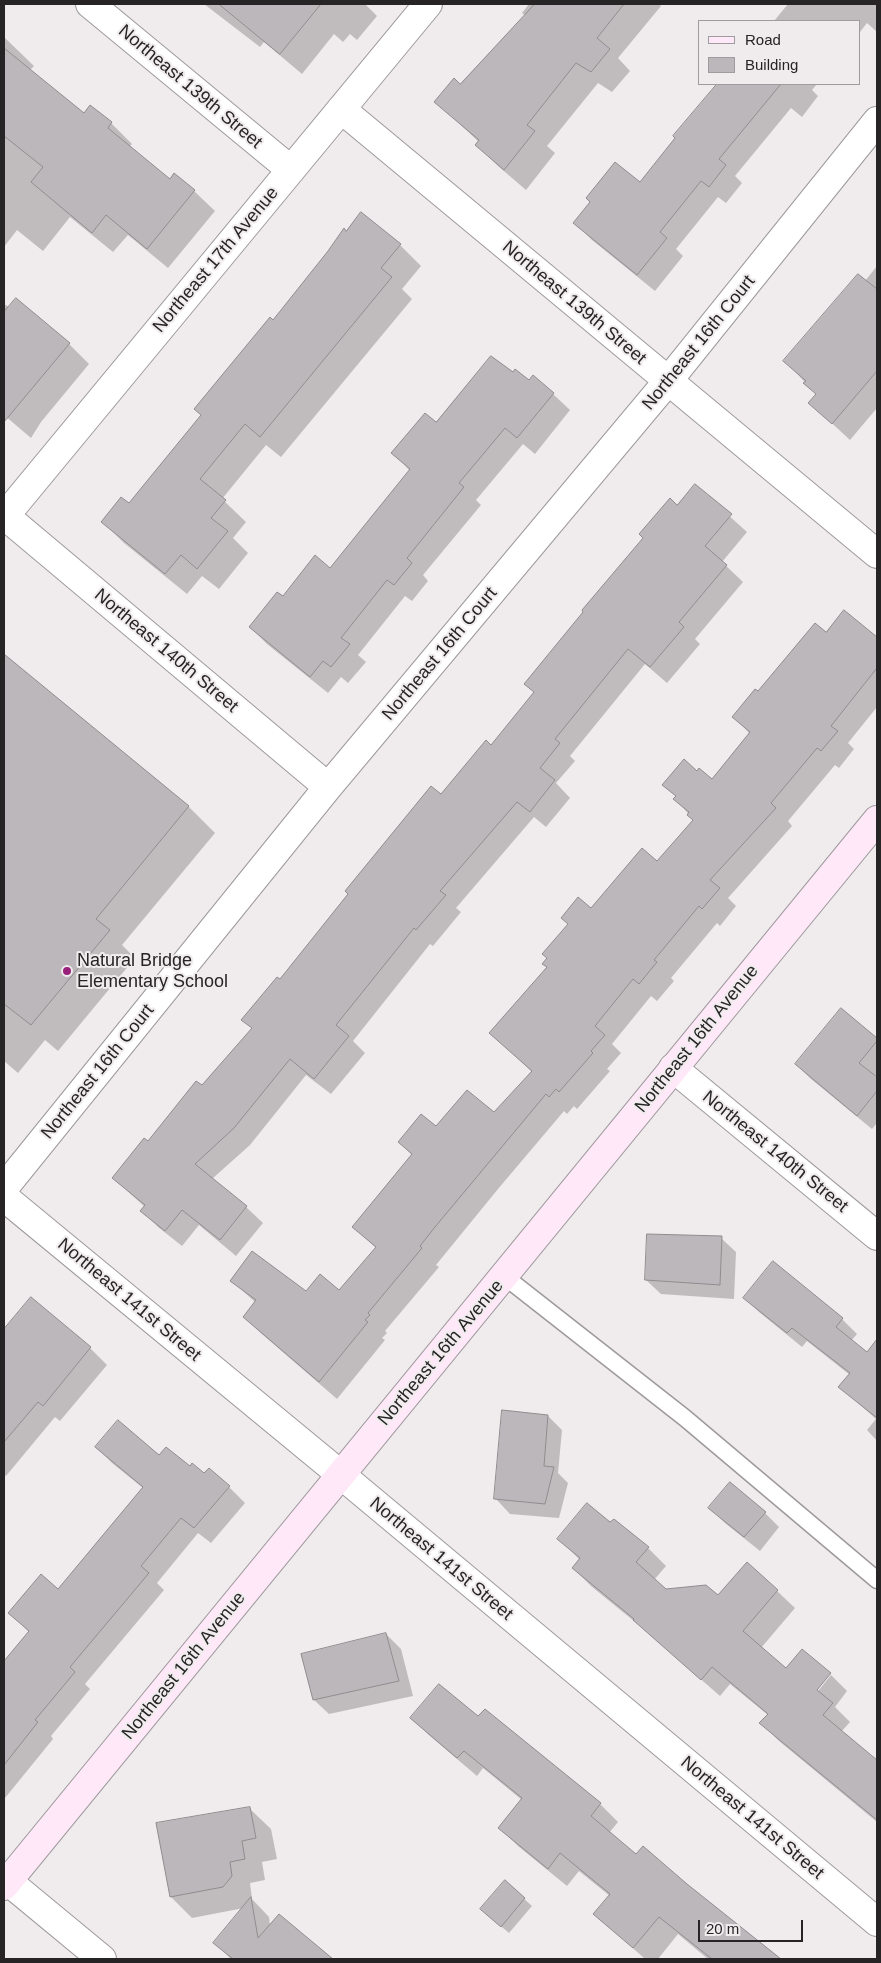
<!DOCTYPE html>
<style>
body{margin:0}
#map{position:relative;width:881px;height:1963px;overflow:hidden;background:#f0ecee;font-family:Arial,sans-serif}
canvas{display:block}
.frame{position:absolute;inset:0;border:5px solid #262425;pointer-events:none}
.legend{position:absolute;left:698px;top:20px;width:162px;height:65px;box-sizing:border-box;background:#f0ecee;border:1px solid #9f9c9e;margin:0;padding:6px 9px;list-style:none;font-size:15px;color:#262425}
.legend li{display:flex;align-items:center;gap:10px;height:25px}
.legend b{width:25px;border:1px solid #9f9c9e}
.scale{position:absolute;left:698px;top:1920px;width:105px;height:22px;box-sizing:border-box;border:2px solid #262425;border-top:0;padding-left:6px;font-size:15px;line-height:18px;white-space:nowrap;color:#262425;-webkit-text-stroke:4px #f0ecee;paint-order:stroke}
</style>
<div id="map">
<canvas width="881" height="1963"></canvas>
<div class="frame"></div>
<ul class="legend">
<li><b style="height:6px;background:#ffe8f7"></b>Road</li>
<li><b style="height:14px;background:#bcb7ba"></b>Building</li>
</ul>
<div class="scale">20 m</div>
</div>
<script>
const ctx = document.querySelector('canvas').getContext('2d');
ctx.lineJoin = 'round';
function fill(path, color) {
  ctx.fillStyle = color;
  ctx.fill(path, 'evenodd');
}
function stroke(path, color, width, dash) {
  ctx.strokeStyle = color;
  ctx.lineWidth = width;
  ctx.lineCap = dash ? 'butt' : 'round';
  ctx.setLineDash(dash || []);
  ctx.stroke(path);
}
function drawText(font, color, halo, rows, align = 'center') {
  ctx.font = font + ' Arial,sans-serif';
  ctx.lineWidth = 4;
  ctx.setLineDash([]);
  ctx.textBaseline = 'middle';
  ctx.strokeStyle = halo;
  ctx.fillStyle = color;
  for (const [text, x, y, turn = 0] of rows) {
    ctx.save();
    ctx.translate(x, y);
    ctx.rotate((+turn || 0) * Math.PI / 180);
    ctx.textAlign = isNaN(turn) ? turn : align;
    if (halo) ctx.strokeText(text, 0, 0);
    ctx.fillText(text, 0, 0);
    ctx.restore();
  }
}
const shadow = new Path2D(`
 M204,4H365L377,16L357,40L350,34L343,42L334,34L302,74L264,42L260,47Z
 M529,4H659L661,6L618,58L630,71L612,92L598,83L547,146L555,153L526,190L498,166L477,145L479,142L436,102L460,85L526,16L522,13Z
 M788,4H877V32L867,23L860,32V21H774Z
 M4,37L34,66L29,71L84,115L90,107L111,123L132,144L129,147L170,181L194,191L215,211L168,268L128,235L113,252L70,217L43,251L17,230L4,247Z
 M727,84H817L812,90L818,96L802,117L791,108L735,176L742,183L726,203L718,197L676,249L683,256L655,291L592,240L575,223L640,184Z
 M346,232L400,245L421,266L402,289L412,299L281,457L266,445L222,499L246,522L233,538L248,553L219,589L202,576L187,594L124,543L103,522L129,505L202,415L273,321Z
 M877,266V408L850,440L810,403L817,395L785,361L865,281Z
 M4,304L69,344L89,364L41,422L31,438L4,415Z
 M513,374L553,394L570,410L535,454L523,444L476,500L481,505L423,575L428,581L412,601L405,596L358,655L366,662L348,683L341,677L328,693L267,644L250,627L283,597L330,570L410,471L393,453Z
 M695,485L747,532L722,562L743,582L695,639L700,644L667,683L645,664L570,756L575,761L556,783L570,798L546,827L534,817L456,908L461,912L433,946L430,944L353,1041L365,1053L331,1094L306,1075L250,1145L212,1179L246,1207L263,1223L236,1256L199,1225L182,1246L158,1227L142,1211L145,1207L113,1178L202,1087L253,1029L243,1020L280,981L441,796L491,747L535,693L677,507Z
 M844,612L877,639V707L848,743L854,749L839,768L835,765L788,821L792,826L728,898L736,906L720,926L717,923L671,978L674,981L657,1001L651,996L612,1044L621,1053L607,1069L610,1071L577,1109L574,1106L567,1114L564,1111L498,1189L436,1265L439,1267L385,1331L387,1333L382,1338L385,1340L337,1399L262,1334L244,1317L256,1303L232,1281L306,1293L339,1291L376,1248L354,1227L413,1156L399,1142L436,1128L494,1114L532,1072L491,1033L548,968L592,910L658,863L694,820L675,799L677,797L664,785L697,772L712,781L750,734L734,717L758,693L827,633Z
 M4,655L188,806L215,833L122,945L135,958L58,1051L45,1040L18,1073L4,1061Z
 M842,1010L877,1040V1073L874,1077L877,1079V1123L872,1129L811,1079L796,1064Z
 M721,1238L736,1252L734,1299L661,1294L646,1280Z
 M773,1262L842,1319L857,1334L851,1341L877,1361V1441L867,1430L876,1419L840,1387L850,1375L807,1341L802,1347L759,1312L744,1297Z
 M31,1298L90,1348L107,1365L60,1421L55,1417L6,1476L4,1474V1329Z
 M548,1416L562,1430L558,1473L568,1483L559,1518L510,1514L496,1499Z
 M96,1447L160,1457L205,1474L229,1487L245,1503L211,1543L198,1533L157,1583L164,1590L85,1684L90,1689L51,1736L53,1739L5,1798L4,1667L29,1632L10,1613L58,1591L143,1488L112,1463Z
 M710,1508L765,1513L779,1527L760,1551L725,1523Z
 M614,1520L648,1548L666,1566L654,1580L665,1590L719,1597L777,1591L795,1608L761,1648L814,1696L831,1675L847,1691L835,1707L850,1722L841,1732L877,1762V1822L779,1741L761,1723L768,1715L730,1684L720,1696L640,1626L591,1586L573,1568L580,1560L559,1539L611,1524Z
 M386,1634L401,1649L413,1696L329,1714L314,1700Z
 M411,1718H479L600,1804L618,1822L609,1833L636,1856L686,1885L779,1959H708L678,1934L658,1959H645L595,1914L610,1896L579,1871L567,1886L518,1846L500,1828L522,1800L483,1768L477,1776L430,1736Z
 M249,1808L271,1829L277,1859L262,1862L265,1880L250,1883L252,1899L269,1917L270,1925L323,1952L330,1959H231L215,1943L244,1908L192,1918L171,1897Z
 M505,1882L532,1906L509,1933L489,1916Z`);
const building = new Path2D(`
 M219,4H321L280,54Z
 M535,4H624L597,38L610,49L591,72L576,63L527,125L535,131L504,170L475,145L479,140L434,102L454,78L460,84Z
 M4,48L84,113L90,105L112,122L108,128L170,179L174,173L195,190L147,249L106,215L92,233L31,182L43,167L4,136Z
 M717,84H781L719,159L726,165L709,187L701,181L660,232L667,238L637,275L573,223L590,202L586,198L615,162L640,182L675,138L673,136Z
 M361,212L401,244L381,268L392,277L260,437L245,424L200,479L226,500L211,518L228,531L197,569L181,555L165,574L101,522L121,497L129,503L201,415L194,409L270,317L273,320L328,251L344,228L346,231Z
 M858,274L877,289V371L832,424L808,403L816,394L803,383L806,381L783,361Z
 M16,298L70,343L4,422V312Z
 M491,356L513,372L515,369L529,380L533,375L554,393L517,438L505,428L459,483L464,487L407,558L412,563L394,585L387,580L341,638L350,644L331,667L323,661L310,677L249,627L277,592L283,596L315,555L330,568L410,469L391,453L425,413L436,422Z
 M695,484L732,514L705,546L727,565L679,622L684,627L650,667L628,649L555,739L560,743L540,768L555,780L530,812L517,802L440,891L446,895L416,930L414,928L336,1025L349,1036L314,1079L290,1059L234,1128L195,1164L247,1206L220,1240L182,1210L165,1231L140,1211L145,1205L112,1178L144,1138L148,1141L196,1081L202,1085L252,1028L241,1020L277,977L280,979L348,894L345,891L431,786L441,794L486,740L491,745L534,692L524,684L583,612L582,610L643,538L639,534L670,498L677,505Z
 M844,610L877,637V668L831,726L838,731L821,751L817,748L771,803L776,808L710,880L720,888L702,909L699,906L654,960L657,962L639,984L633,979L595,1026L605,1035L591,1051L593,1053L559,1092L556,1089L549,1097L546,1094L435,1227L420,1246L422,1248L368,1313L370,1315L365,1320L368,1322L319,1382L243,1317L256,1300L230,1281L252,1251L306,1291L320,1274L339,1290L376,1247L352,1227L412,1154L398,1142L421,1114L436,1126L467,1090L494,1112L532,1071L489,1033L547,967L542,964L547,958L542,954L568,924L561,918L578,897L591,908L642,848L657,861L693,820L687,815L689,812L673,799L676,796L662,785L684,759L697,771L699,768L712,779L750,732L732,717L755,689L758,691L815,623L826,632Z
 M4,654L189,806L96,919L110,930L31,1025L4,1004Z
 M841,1008L877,1038V1041L859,1063L877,1077V1091L857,1116L795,1064Z
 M647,1234L722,1236L720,1285L645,1280Z
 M773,1261L843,1318L836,1327L867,1352L877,1339V1418L838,1387L850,1373L792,1328L787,1333L743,1298Z
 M31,1297L91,1347L43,1406L38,1402L4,1442V1329Z
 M502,1410L548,1415L544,1466L554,1467L545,1504L494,1499Z
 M118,1420L159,1455L166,1447L190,1466L192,1463L204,1473L209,1468L230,1486L194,1528L181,1518L141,1566L149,1573L70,1667L75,1672L35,1720L38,1722L4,1765V1661L29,1631L8,1613L41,1574L58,1589L143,1487L95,1447Z
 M730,1482L766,1512L744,1537L708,1508Z
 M587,1503L610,1522L614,1519L649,1547L636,1562L666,1589L706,1585L718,1595L747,1562L778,1590L743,1631L786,1668L802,1649L831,1673L817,1690L833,1703L823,1715L877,1760V1820L759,1723L768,1714L712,1667L701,1680L633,1620L634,1619L572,1568L580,1558L557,1539Z
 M386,1633L399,1681L313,1700L301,1654Z
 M439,1684L478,1716L485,1709L601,1803L591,1816L636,1854L643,1846L687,1884L781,1959H712L659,1917L633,1948L593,1914L610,1894L560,1853L548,1869L498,1828L522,1798L464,1751L457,1758L410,1718Z
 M250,1807L256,1838L242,1841L245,1859L230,1862L232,1876L223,1887L170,1897L156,1823Z
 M505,1880L525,1898L501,1927L480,1909Z
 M251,1897L258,1938L279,1914L333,1959H233L213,1943Z`);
const lane = new Path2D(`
 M504,1276L685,1418L877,1580`);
const street = new Path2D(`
 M90,4L291,170
 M341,109L877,554
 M4,515L328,787
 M5,516L428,4
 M673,1068L877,1236
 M4,1188L328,787L668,381L877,121
 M4,1197L340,1474L877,1922
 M4,1878L102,1959`);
const secondary = new Path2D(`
 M4,1886L877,820`);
const markers = [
 [67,971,5,"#99217b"]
];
const streetNames = [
 ["Northeast 139th Street",190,87,40],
 ["Northeast 17th Avenue",216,260,-50],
 ["Northeast 139th Street",574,303,40],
 ["Northeast 16th Court",699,343,-51],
 ["Northeast 140th Street",166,651,40],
 ["Northeast 16th Court",440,654,-50],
 ["Northeast 16th Avenue",697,1039,-51],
 ["Northeast 16th Court",98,1072,-51],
 ["Northeast 140th Street",775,1152,39],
 ["Northeast 141st Street",129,1300,40],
 ["Northeast 16th Avenue",441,1353,-50],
 ["Northeast 141st Street",441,1559,40],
 ["Northeast 16th Avenue",184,1666,-51],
 ["Northeast 141st Street",752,1818,40]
];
const poiNames = [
 ["Natural Bridge",77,961],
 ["Elementary School",77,982]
];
fill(shadow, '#0003');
fill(building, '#bcb7ba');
stroke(building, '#908c8e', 1);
stroke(lane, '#9e999c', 19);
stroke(street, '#9e999c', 30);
stroke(secondary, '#9e999c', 30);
stroke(lane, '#fff', 16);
stroke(street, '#fff', 28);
stroke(secondary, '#ffe8f7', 28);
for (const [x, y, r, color] of markers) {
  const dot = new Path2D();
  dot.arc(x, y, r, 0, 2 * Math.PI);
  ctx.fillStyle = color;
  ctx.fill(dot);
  stroke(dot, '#f0ecee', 2);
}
drawText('18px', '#262425', '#f0ecee', streetNames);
drawText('18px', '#262425', '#f0ecee', poiNames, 'left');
</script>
